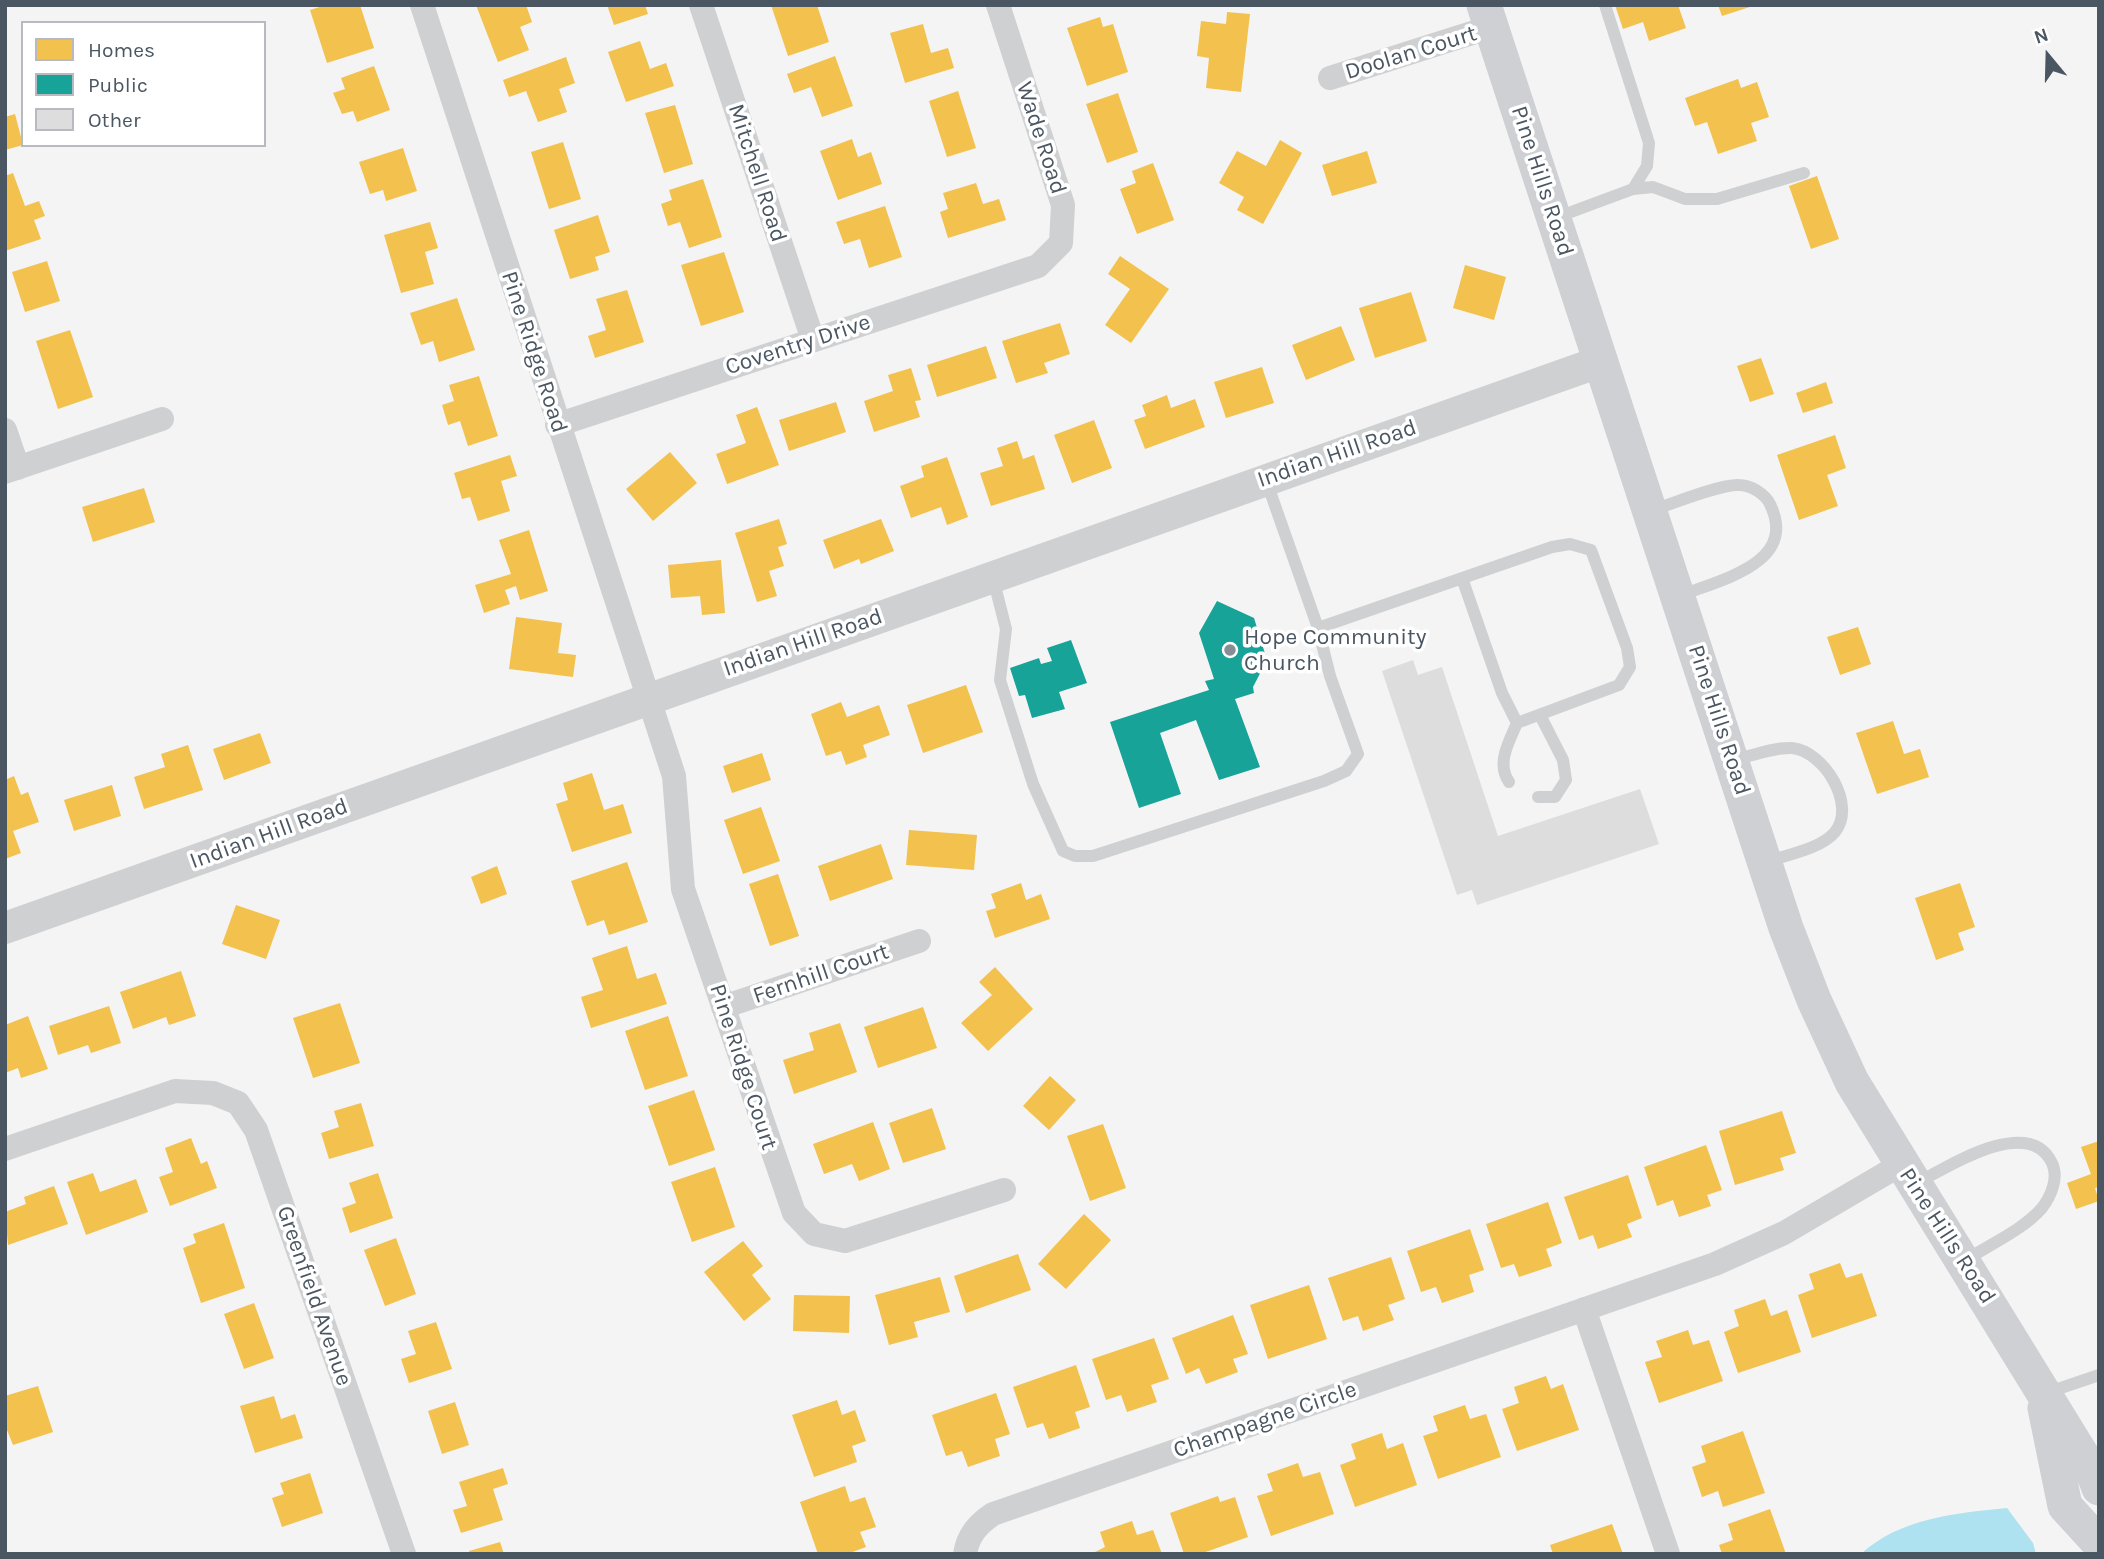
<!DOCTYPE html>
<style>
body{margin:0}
#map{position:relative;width:2104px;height:1559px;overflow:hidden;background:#f4f4f4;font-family:Karla,sans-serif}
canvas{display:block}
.frame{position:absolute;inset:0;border:7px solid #4a5661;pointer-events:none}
.legend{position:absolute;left:21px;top:21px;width:245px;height:126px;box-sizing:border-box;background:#fff;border:2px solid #b7bbc0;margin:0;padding:9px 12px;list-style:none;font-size:21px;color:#4a5661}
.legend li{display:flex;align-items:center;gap:14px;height:35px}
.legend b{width:35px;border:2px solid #b7bbc0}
.north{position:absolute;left:2013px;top:21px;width:70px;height:70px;-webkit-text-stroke:5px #fff;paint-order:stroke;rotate:341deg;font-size:19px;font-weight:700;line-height:28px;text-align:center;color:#4a5661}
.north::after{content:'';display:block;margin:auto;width:24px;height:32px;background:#4a5661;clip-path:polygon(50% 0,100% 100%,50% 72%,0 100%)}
</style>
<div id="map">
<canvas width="2104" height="1559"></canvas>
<div class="frame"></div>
<ul class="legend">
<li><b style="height:19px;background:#f2c14e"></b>Homes</li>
<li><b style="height:19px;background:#17a398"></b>Public</li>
<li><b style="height:19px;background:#ddddde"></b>Other</li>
</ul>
<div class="north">N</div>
</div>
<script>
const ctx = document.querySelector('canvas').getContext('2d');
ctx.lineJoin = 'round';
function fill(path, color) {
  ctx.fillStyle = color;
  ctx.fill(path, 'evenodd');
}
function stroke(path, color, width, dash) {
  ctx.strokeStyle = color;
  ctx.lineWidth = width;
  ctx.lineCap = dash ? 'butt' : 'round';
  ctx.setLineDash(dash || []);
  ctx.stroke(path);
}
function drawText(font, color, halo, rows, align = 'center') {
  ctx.font = font + ' Karla,sans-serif';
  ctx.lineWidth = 7;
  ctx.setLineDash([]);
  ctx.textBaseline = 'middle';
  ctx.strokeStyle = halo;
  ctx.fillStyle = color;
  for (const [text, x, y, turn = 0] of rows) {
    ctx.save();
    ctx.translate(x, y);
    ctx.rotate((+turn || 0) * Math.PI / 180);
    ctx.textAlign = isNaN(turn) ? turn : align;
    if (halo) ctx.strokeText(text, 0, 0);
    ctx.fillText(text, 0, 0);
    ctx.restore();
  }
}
const water = new Path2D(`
 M2007,1508L2033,1543L2036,1554H1861C1900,1518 1956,1513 2007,1508Z`);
const homes = new Path2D(`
 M326,5H360L374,48L327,63L310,10Z
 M476,5H526L532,22L520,27L529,50L498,62Z
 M607,5H645L648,14L614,25Z
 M771,5H817L829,42L788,56Z
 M1615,5H1678L1686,28L1649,41L1643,22L1623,29Z
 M1718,5H1753V6L1722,16Z
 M1227,12L1250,14L1241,92L1206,88L1209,58L1197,56L1201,21L1226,24Z
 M1100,17L1103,27L1113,24L1128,72L1087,86L1067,28Z
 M923,24L931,53L948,48L954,68L905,83L890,33Z
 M640,41L650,69L666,63L674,86L626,102L608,52Z
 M835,56L853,106L822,117L811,87L794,93L787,74Z
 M566,57L575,83L559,89L567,112L538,122L526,91L509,97L503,80Z
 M374,66L390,110L357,122L353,111L342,114L333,93L345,89L341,78Z
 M1738,79L1741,88L1757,82L1769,117L1751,123L1757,141L1718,154L1707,122L1695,126L1685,98Z
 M958,91L976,148L947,157L929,101Z
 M1118,93L1138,152L1107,163L1086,104Z
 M675,105L693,164L664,173L645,113Z
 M15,114L23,145L5,150V117Z
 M852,139L858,157L871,152L882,184L838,200L820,151Z
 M1280,140L1302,153L1263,224L1237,210L1244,197L1219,183L1237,151L1266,166Z
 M563,142L581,199L549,209L531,152Z
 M403,148L417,191L386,201L383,190L370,194L359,162Z
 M1367,151L1377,183L1332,196L1322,165Z
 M1153,163L1174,220L1137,234L1120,189L1136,183L1132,171Z
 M13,173L25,206L39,201L45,216L34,220L41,239L5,251V176Z
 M1817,176L1839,239L1811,249L1789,186Z
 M703,179L722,237L689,248L680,222L668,226L661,204L672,200L669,190Z
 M976,183L983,204L999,199L1006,220L948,238L940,212L948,209L943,193Z
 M885,206L902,257L869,268L860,239L844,244L836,222Z
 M598,215L610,252L595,257L599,270L570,279L554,230Z
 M430,222L438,248L425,252L434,284L401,293L384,235Z
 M724,252L744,312L701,326L681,265Z
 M1120,256L1169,289L1131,343L1105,325L1130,289L1108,274Z
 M47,261L60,301L25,312L12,272Z
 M1465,265L1506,277L1494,320L1453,308Z
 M627,290L644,342L595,358L588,336L606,330L596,299Z
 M1411,292L1427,341L1375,358L1359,308Z
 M457,298L475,350L439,362L433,341L421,345L410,313Z
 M1060,323L1070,354L1044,363L1048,373L1016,383L1002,341Z
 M1341,326L1355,360L1306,380L1292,345Z
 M70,330L93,397L58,409L36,341Z
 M986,346L997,378L937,397L927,365Z
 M1761,358L1774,394L1750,402L1737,366Z
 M1262,367L1274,403L1226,418L1214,382Z
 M911,368L921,400L915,401L920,417L874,432L864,401L893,391L888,375Z
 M479,376L498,436L468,446L460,421L448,425L442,405L454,401L449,385Z
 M1826,382L1833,403L1803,413L1796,393Z
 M1167,395L1171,408L1195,399L1205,427L1145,449L1134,420L1146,416L1142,405Z
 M836,402L846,432L789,451L779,420Z
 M757,407L779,465L727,484L716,454L746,443L736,415Z
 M1094,420L1112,468L1072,483L1054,435Z
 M1835,435L1846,468L1827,475L1838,506L1799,520L1777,455Z
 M1017,441L1023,459L1034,455L1045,489L991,506L980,473L1003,466L997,448Z
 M670,452L697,483L653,521L626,489Z
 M510,455L517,476L501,481L510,511L478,521L470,497L462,499L454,473Z
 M947,457L968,517L947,525L941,507L911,518L900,486L924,477L921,466Z
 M144,488L155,522L93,542L82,507Z
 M779,519L787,544L778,547L784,566L769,571L777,596L757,602L735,533Z
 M881,519L894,551L861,564L859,559L834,569L823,540Z
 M529,530L548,591L520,600L516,586L505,590L510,604L484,613L475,585L511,574L499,540Z
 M721,560L725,613L702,615L700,596L671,598L668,565Z
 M516,617L562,623L558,653L576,655L573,677L509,669Z
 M1858,627L1871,664L1840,675L1827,637Z
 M966,685L983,732L923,753L907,705Z
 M841,702L847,717L879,705L890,735L863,745L867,757L846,765L841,751L826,756L811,714Z
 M1893,721L1904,754L1920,749L1929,777L1877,794L1856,733Z
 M260,733L271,763L224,780L213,749Z
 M188,745L203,790L144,809L134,777L165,767L161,754Z
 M762,753L771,780L732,793L723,766Z
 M592,773L604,810L623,804L632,833L572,852L556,804L568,800L563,783Z
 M14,776L21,795L28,792L39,822L13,831L21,853L5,859V780Z
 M112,785L121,816L74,831L64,800Z
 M761,807L780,861L743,874L724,820Z
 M909,830L977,835L974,870L906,865Z
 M881,844L893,879L830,901L818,866Z
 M627,862L648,922L609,935L604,920L587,926L571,881Z
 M497,866L507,894L481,904L471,877Z
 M778,874L799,936L770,946L749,884Z
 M1021,883L1026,900L1041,894L1050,919L995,938L986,911L996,908L991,894Z
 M1960,883L1975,927L1958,933L1964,950L1936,960L1915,898Z
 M236,905L280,920L266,959L222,944Z
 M627,946L637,979L656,973L667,1004L591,1028L581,997L603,990L592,958Z
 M995,967L1033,1009L988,1051L961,1023L992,995L979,982Z
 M181,971L196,1016L169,1025L166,1017L133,1029L120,992Z
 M340,1003L360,1063L313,1078L293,1018Z
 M109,1006L121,1043L91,1053L88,1045L58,1055L49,1026Z
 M923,1007L937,1048L878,1068L864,1027Z
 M28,1016L48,1069L21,1078L18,1068L5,1073V1025Z
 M668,1016L688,1076L645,1090L625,1031Z
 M840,1023L857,1072L794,1094L783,1060L814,1050L809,1033Z
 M1050,1076L1076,1100L1049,1130L1023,1106Z
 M694,1090L715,1150L669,1166L648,1106Z
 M361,1103L374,1146L329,1159L321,1133L339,1127L334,1111Z
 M932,1108L946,1149L903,1163L889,1123Z
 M1782,1111L1796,1153L1780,1158L1784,1170L1735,1185L1719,1131Z
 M873,1122L890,1169L859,1181L852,1164L824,1174L813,1144Z
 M1103,1124L1126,1188L1090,1201L1067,1136Z
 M191,1138L201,1164L207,1161L217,1188L170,1206L159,1177L173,1172L165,1148Z
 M2099,1141V1187L2095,1188L2099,1201L2076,1209L2067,1183L2091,1174L2081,1147Z
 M1706,1145L1722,1190L1707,1195L1711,1206L1679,1217L1673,1200L1657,1206L1644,1167Z
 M715,1167L735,1227L692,1242L671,1182Z
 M93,1173L100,1192L136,1179L148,1212L86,1235L67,1182Z
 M378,1173L393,1218L350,1233L342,1208L356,1203L349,1183Z
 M1628,1175L1642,1218L1627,1224L1632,1237L1598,1249L1593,1235L1579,1240L1564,1197Z
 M54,1186L68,1224L8,1245L5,1212L26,1204L24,1197Z
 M1548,1202L1562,1243L1546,1249L1552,1266L1519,1277L1514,1264L1501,1268L1486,1224Z
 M1084,1214L1111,1240L1066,1289L1038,1264Z
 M224,1223L245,1288L201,1303L183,1248L196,1243L193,1234Z
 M1470,1229L1484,1270L1469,1275L1474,1292L1442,1303L1436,1287L1421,1292L1407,1251Z
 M396,1238L416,1294L385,1306L364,1250Z
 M743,1241L763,1266L752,1275L771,1299L744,1321L704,1272Z
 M1018,1254L1031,1290L966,1313L954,1276Z
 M1391,1257L1405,1299L1388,1305L1394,1320L1363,1331L1358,1316L1343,1321L1328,1278Z
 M1840,1263L1846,1278L1862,1273L1877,1316L1812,1338L1798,1295L1814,1289L1809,1274Z
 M940,1277L950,1312L914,1322L918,1337L889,1345L875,1295Z
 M1309,1285L1327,1339L1268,1359L1250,1305Z
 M794,1295L850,1296L849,1333L793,1331Z
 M1765,1299L1771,1316L1787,1310L1801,1352L1738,1373L1724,1332L1739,1326L1734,1310Z
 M254,1303L274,1358L244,1369L224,1314Z
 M1233,1315L1248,1354L1233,1359L1238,1372L1206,1384L1199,1368L1186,1374L1172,1338Z
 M436,1322L452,1369L409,1383L401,1359L416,1354L408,1331Z
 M1688,1330L1693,1345L1709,1340L1723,1381L1659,1403L1645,1362L1662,1357L1656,1341Z
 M1154,1338L1169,1379L1151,1385L1157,1402L1127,1412L1121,1395L1106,1400L1092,1359Z
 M1076,1365L1090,1407L1075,1412L1080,1428L1049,1439L1043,1423L1027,1428L1013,1387Z
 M1546,1376L1551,1389L1563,1384L1579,1430L1517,1451L1502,1409L1519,1403L1514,1387Z
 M38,1386L53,1432L13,1445L5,1425V1396Z
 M996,1393L1010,1434L995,1439L1000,1456L968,1467L962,1451L946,1456L932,1415Z
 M274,1396L281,1419L295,1414L303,1438L255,1453L240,1406Z
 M837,1400L842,1415L855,1410L866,1441L852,1446L857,1462L814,1477L792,1415Z
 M455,1402L469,1445L442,1454L428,1411Z
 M1465,1405L1470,1419L1486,1414L1501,1457L1438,1479L1423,1436L1438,1431L1433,1416Z
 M1743,1431L1765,1493L1723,1507L1718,1491L1702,1497L1692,1467L1706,1462L1701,1446Z
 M1382,1433L1387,1449L1403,1443L1417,1485L1355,1507L1340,1465L1356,1459L1351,1444Z
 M1298,1463L1303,1477L1320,1472L1334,1514L1271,1536L1257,1496L1273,1491L1267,1474Z
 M503,1468L508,1484L493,1489L503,1520L461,1533L453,1510L467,1506L459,1482Z
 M310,1473L323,1513L282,1527L272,1498L284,1494L280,1483Z
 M845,1486L850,1502L865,1497L876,1527L860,1532L866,1547L847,1554H818L800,1502Z
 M1218,1496L1220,1502L1235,1497L1248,1537L1200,1554H1184L1170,1513Z
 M1770,1509L1786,1554H1722L1719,1545L1733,1540L1728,1524Z
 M1132,1521L1137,1535L1153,1530L1162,1554H1091L1105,1547L1100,1532Z
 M1612,1524L1623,1554H1553L1550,1545Z
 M500,1542L504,1554H470L469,1551Z`);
const public = new Path2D(`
 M1217,601L1254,618L1267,660L1253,687L1254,693L1235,699L1260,767L1219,780L1196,720L1160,733L1181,794L1139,808L1110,722L1209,690L1205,681L1214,679L1199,633Z
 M1071,640L1087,683L1059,692L1065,709L1032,718L1025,695L1019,696L1010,668L1039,658L1041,664L1052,661L1047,648Z`);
const building = new Path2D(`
 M1413,660L1418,675L1442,667L1498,836L1640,789L1659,844L1477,905L1472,890L1457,895L1382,671Z`);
const service = new Path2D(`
 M1605,5L1649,143L1647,166L1633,189
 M1555,218L1633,189L1653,187L1685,199H1717L1804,173
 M1266,480L1318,628L1552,547L1570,544L1591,550L1627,648L1630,667L1619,685L1517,723L1502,693L1462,578
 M1651,511C1671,504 1720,484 1739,485C1751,485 1765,494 1770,504C1799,564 1719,580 1679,596
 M993,578L1006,629L1000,680L1033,784L1063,851L1075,856H1093L1324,781L1346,771L1358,754L1330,676L1318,628
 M1734,760C1751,756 1774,747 1792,748C1824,751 1857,805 1835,832C1821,849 1786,855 1766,862
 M1509,782C1496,763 1509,742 1517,723
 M1538,797H1555L1566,780L1563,760L1540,715
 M1917,1183C1947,1167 2029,1114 2052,1163C2059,1178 2051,1196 2042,1208C2023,1230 1990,1244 1966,1260
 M2046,1393L2099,1375`);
const minor = new Path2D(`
 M422,5L674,776L683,889L794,1213L814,1234L845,1241L1004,1190
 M701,5L813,340
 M1330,78L1491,27
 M557,425L1038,266L1061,243L1063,205L998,5
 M5,430L18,468
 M5,472L162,419
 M723,1007L919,941
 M5,1149L175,1091L213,1093L238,1103L256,1130L404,1554
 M1584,1309L1668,1554
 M965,1554C968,1535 978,1524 993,1514L1715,1264L1784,1233L1900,1165`);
const tertiary = new Path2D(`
 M5,928L1602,361`);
const secondary = new Path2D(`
 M1484,5L1786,928L1814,1000L1852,1082L2094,1475L2099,1488
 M2045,1408L2065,1506L2097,1541`);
const markers = [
 [1230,650,7,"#868d94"]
];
const streetNames = [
 ["Doolan Court",1411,53,-17],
 ["Wade Road",1041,138,72],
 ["Mitchell Road",757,173,72],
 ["Pine Hills Road",1542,181,72],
 ["Coventry Drive",798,345,-18],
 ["Pine Ridge Road",534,352,72],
 ["Indian Hill Road",1337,454,-19],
 ["Indian Hill Road",803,643,-19],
 ["Pine Hills Road",1719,720,72],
 ["Indian Hill Road",269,834,-20],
 ["Fernhill Court",821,974,-19],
 ["Pine Ridge Court",743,1067,72],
 ["Pine Hills Road",1947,1236,57],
 ["Greenfield Avenue",314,1296,71],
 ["Champagne Circle",1265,1420,-19]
];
const poiNames = [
 ["Hope Community",1244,637],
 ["Church",1244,663]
];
fill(water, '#aee2f0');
fill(homes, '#f2c14e');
fill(public, '#17a398');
fill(building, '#ddddde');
stroke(service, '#ced0d2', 12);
stroke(minor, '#ced0d2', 24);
stroke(tertiary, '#ced0d2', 32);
stroke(secondary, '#ced0d4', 35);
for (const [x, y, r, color] of markers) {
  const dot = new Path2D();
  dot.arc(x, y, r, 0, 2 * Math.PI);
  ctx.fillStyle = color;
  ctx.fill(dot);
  stroke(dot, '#fff', 2.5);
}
drawText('23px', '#4a5661', '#fff', streetNames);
drawText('23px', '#4a5661', '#fff', poiNames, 'left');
</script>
